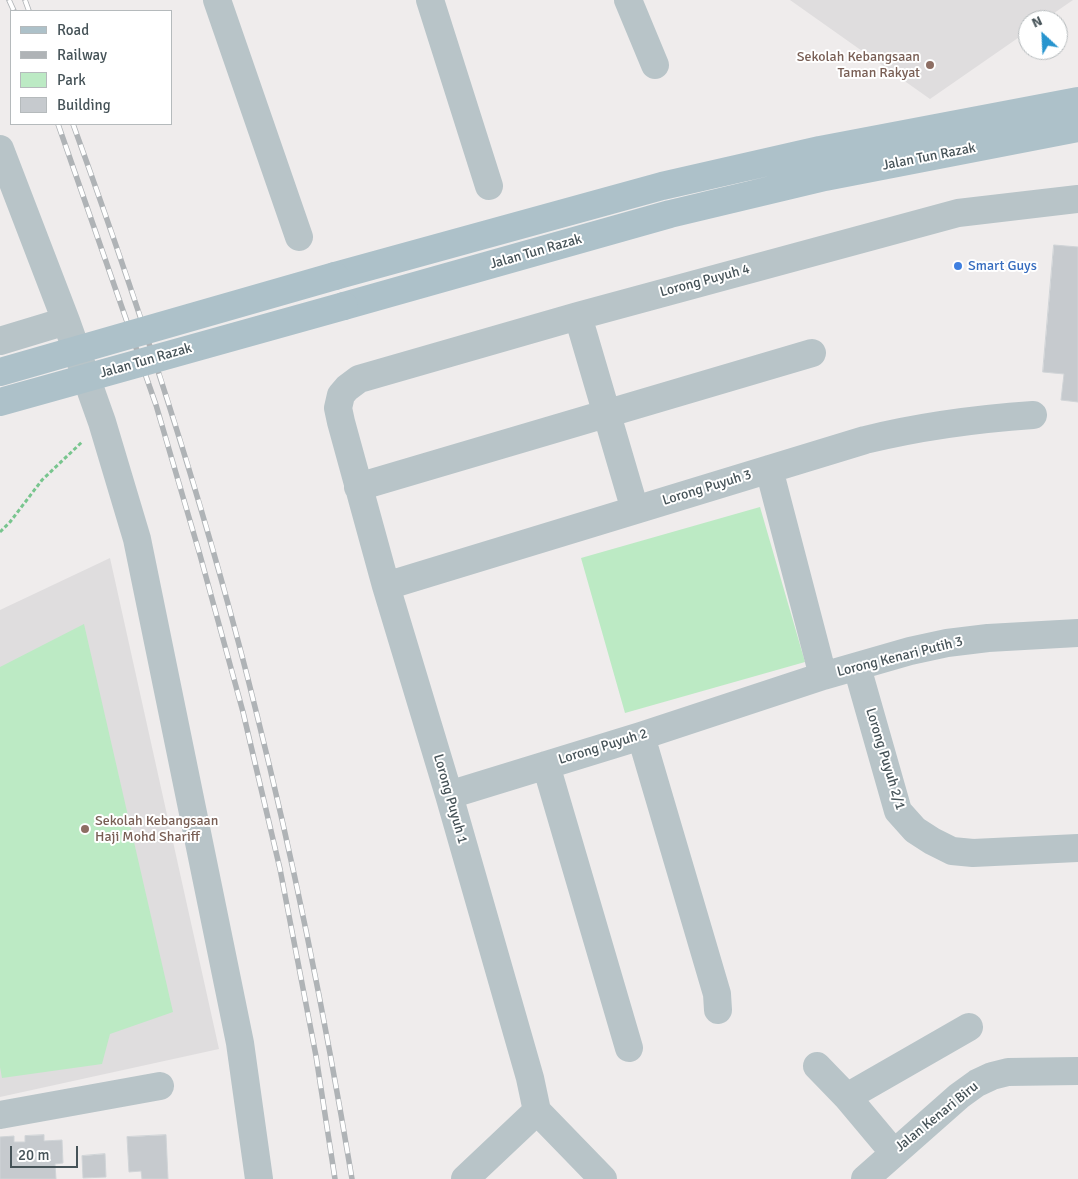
<!DOCTYPE html>
<style>
body{margin:0}
#map{position:relative;width:1078px;height:1179px;overflow:hidden;background:#efecec;font-family:Signika,sans-serif}
canvas{display:block}
.legend{position:absolute;left:10px;top:10px;width:162px;height:115px;box-sizing:border-box;background:#fff;border:1px solid #b5babc;margin:0;padding:6px 9px;list-style:none;font-size:15px;color:#465358}
.legend li{display:flex;align-items:center;gap:10px;height:25px}
.legend b{width:25px;border:1px solid #b5babc}
.north{position:absolute;left:1018px;top:10px;width:50px;height:50px;box-sizing:border-box;background:#fff;border:1px solid #b5babc;border-radius:50%;rotate:335deg;font-size:14px;font-weight:700;line-height:20px;text-align:center;color:#465358}
.north::after{content:'';display:block;margin:auto;width:18px;height:22px;background:#2794ce;clip-path:polygon(50% 0,100% 100%,50% 72%,0 100%)}
.scale{position:absolute;left:10px;top:1146px;width:68px;height:22px;box-sizing:border-box;border:2px solid #465358;border-top:0;padding-left:6px;font-size:15px;line-height:18px;white-space:nowrap;color:#465358;-webkit-text-stroke:4px #fff;paint-order:stroke}
</style>
<div id="map">
<canvas width="1078" height="1179"></canvas>
<ul class="legend">
<li><b style="height:6px;background:#adc1c9"></b>Road</li>
<li><b style="height:6px;background:#afb3b6"></b>Railway</li>
<li><b style="height:14px;background:#bceac4"></b>Park</li>
<li><b style="height:14px;background:#c6cace"></b>Building</li>
</ul>
<div class="north">N</div>
<div class="scale">20 m</div>
</div>
<script>
const ctx = document.querySelector('canvas').getContext('2d');
ctx.lineJoin = 'round';
function fill(path, color) {
  ctx.fillStyle = color;
  ctx.fill(path, 'evenodd');
}
function stroke(path, color, width, dash) {
  ctx.strokeStyle = color;
  ctx.lineWidth = width;
  ctx.lineCap = dash ? 'butt' : 'round';
  ctx.setLineDash(dash || []);
  ctx.stroke(path);
}
function drawText(font, color, halo, rows, align = 'center') {
  ctx.font = font + ' Signika,sans-serif';
  ctx.lineWidth = 4;
  ctx.setLineDash([]);
  ctx.textBaseline = 'middle';
  ctx.strokeStyle = halo;
  ctx.fillStyle = color;
  for (const [text, x, y, turn = 0] of rows) {
    ctx.save();
    ctx.translate(x, y);
    ctx.rotate((+turn || 0) * Math.PI / 180);
    ctx.textAlign = isNaN(turn) ? turn : align;
    if (halo) ctx.strokeText(text, 0, 0);
    ctx.fillText(text, 0, 0);
    ctx.restore();
  }
}
const education = new Path2D(`
 M790,0H1073L1044,20H1028V31L930,99Z
 M110,558L219,1049L0,1097V610Z`);
const green = new Path2D(`
 M760,507L805,662L625,713L581,558Z
 M84,624L173,1012L110,1034L102,1064L2,1078L0,1067V667Z`);
const building = new Path2D(`
 M1054,245L1078,247V402L1061,400L1064,374L1043,372Z
 M44,1135V1141L62,1140L63,1163L55,1164L56,1179H0V1137L14,1136V1142H25V1136Z
 M166,1135L168,1179H142L141,1171L129,1172L127,1137Z
 M105,1154L106,1177L83,1178L82,1156Z`);
const path = new Path2D(`
 M0,532L10,522L42,480L82,442`);
const minor = new Path2D(`
 M217,0L299,237
 M430,0L489,186
 M628,0L655,65
 M0,149L66,321L102,422L137,539L240,1043L259,1179
 M578,316L635,510
 M0,341L66,321
 M769,469L823,676
 M358,487L812,353
 M386,586L865,440C922,426 975,419 1033,415
 M857,667L898,811L915,830L932,841L952,851L973,853L1078,848
 M641,736L717,994L718,1010
 M546,765L629,1048
 M449,795L641,736L823,676L910,651L947,643L988,638L1078,633
 M817,1066L847,1097L894,1153
 M847,1097L969,1027
 M0,1115L160,1086
 M465,1179L537,1111
 M603,1179L537,1111L530,1078L449,795L386,586L341,422L338,408L341,395L347,388L359,379L578,316L958,213L1078,199
 M865,1179L959,1096L977,1083L992,1076L1008,1072L1078,1071`);
const major = new Path2D(`
 M335,276L662,186L820,150L1078,101
 M344,306L670,214L825,177L1078,128`);
const rail = new Path2D(`
 M9,0L14,11
 M25,0L29,11
 M58,124L156,405L200,555L243,712L280,869L316,1056L335,1179
 M73,124C143,317 207,512 256,711C295,866 326,1022 352,1179`);
const majorBridge = new Path2D(`
 M0,372L335,276
 M0,402L344,306`);
const markers = [
 [930,65,5,"#8d6e63"],
 [958,266,5,"#3f7fe0"],
 [85,829,5,"#8d6e63"]
];
const educationNames = [
 ["Sekolah Kebangsaan",920,57],
 ["Taman Rakyat",920,73],
 ["Sekolah Kebangsaan",95,821,"left"],
 ["Haji Mohd Shariff",95,837,"left"]
];
const streetNames = [
 ["Jalan Tun Razak",929,157,-11],
 ["Jalan Tun Razak",536,252,-16],
 ["Lorong Puyuh 4",705,281,-15],
 ["Jalan Tun Razak",146,361,-16],
 ["Lorong Puyuh 3",707,488,-17],
 ["Lorong Kenari Putih 3",900,657,-14],
 ["Lorong Puyuh 2",603,747,-17],
 ["Lorong Puyuh 2/1",885,759,73],
 ["Lorong Puyuh 1",450,799,74],
 ["Jalan Kenari Biru",937,1117,-39]
];
const shopNames = [
 ["Smart Guys",968,266]
];
fill(education, '#dfddde');
fill(green, '#bceac4');
fill(building, '#c6cace');
stroke(building, '#d0d4d7', 1);
stroke(path, '#78c58e', 3, [4, 2.5]);
stroke(minor, '#b8c4c8', 28);
stroke(major, '#adc1c9', 28);
stroke(rail, '#afb3b6', 5.5);
stroke(rail, '#fff', 4, [11]);
stroke(majorBridge, '#adc1c9', 28);
for (const [x, y, r, color] of markers) {
  const dot = new Path2D();
  dot.arc(x, y, r, 0, 2 * Math.PI);
  ctx.fillStyle = color;
  ctx.fill(dot);
  stroke(dot, '#fff', 2);
}
drawText('14px', '#785e54', '#fff', educationNames, 'right');
drawText('14px', '#465358', '#fff', streetNames);
drawText('14px', '#366cbe', '#fff', shopNames, 'left');
</script>
